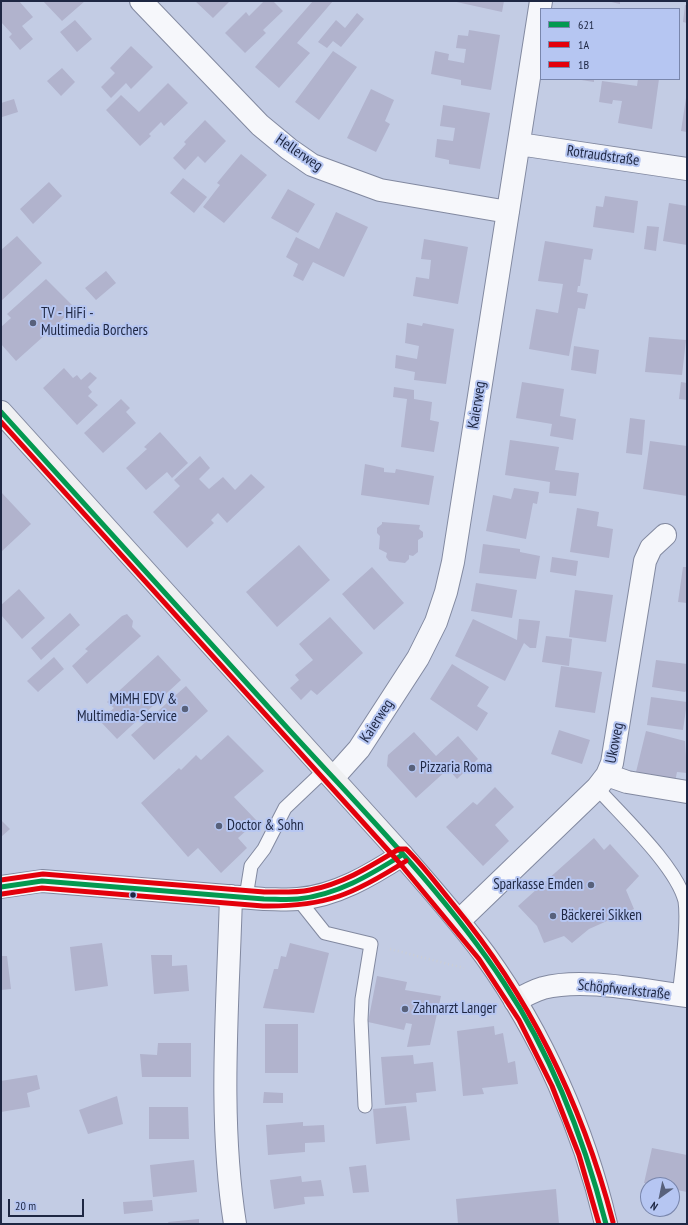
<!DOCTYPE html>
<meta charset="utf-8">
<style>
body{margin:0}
#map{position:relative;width:688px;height:1225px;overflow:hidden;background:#c3cce4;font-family:"PT Sans Narrow",sans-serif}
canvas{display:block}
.frame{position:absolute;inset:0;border:2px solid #1e2743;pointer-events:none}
.legend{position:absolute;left:540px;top:8px;width:140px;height:72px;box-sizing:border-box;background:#b6c6f2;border:1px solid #7986ac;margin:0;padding:5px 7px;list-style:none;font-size:12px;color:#1e2743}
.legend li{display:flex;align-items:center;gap:8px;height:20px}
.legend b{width:20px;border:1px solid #7986ac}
.north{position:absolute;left:640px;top:1177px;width:40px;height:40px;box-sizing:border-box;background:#b6c6f2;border:1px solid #7986ac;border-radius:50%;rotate:213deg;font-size:11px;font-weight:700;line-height:16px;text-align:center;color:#1e2743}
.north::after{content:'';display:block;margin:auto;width:14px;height:18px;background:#58617b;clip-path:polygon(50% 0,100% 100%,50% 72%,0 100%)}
.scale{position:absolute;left:8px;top:1199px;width:76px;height:18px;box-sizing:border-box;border:2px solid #1e2743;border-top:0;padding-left:5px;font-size:12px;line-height:14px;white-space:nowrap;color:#1e2743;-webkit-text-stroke:3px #b6c6f2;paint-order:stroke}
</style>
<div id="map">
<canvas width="688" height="1225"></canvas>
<div class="frame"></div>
<ul class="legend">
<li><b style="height:5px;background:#039950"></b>621</li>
<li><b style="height:5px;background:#e3000b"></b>1A</li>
<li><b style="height:5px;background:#e3000b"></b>1B</li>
</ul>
<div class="north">N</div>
<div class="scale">20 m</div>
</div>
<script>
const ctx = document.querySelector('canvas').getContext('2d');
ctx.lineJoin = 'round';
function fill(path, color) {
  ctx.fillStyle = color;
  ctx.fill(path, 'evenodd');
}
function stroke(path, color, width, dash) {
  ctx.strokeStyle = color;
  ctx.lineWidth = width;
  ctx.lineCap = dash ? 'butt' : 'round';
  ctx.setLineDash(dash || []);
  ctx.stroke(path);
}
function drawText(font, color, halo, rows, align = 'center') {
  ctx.font = font + ' "PT Sans Narrow",sans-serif';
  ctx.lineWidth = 4;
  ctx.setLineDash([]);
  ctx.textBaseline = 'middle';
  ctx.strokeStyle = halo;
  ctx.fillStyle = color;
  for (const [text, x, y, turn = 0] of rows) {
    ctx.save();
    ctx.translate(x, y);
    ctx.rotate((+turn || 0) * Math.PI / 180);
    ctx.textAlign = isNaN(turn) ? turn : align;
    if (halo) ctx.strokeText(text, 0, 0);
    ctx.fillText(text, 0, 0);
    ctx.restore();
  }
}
const building = new Path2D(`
 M3,1H19L33,17L22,26L33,39L20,50L9,37L12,34L1,22V3Z
 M43,1H85L62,21Z
 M195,1H230L213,18Z
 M264,1H273L283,11L263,30L266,33L245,53L225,33L246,12L249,16Z
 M313,1H333L297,43L310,53L279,88L255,67Z
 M452,1H504L502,12Z
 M607,1H620V4Z
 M685,5H687V23L683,22Z
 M357,13L364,19L341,47L333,41L327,48L318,42L336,20L345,28Z
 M75,20L92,39L77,52L60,32Z
 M469,30L500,35L491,90L461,85V80L431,74L435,51L449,54L448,60L464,63L466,49L456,48L458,35L468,36Z
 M131,46L153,67L131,89L126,83L111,98L101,87L115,73L110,68Z
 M333,51L357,67L319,120L295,102Z
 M62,68L75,82L61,96L47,81Z
 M575,79H594V82Z
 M638,79H659L652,129L618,123L622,101L613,100L612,104L599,102L602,81L637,86Z
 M168,83L188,103L164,126L161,122L149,134L151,136L140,146L106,110L121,95L139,112Z
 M371,89L394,100L385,121L390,124L376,152L347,138Z
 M686,98H687V132L681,131Z
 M14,99L18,112L2,117L1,103Z
 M443,105L490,113L480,169L449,164V160L435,157L437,139L453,141L455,128L440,126Z
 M205,120L226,141L205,163L198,156L185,170L173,158L186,144L184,142Z
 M241,154L267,175L224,223L203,207L220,185L217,183Z
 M183,178L207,197L194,213L170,193Z
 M49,182L62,196L33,224L20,209Z
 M288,189L315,204L298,233L271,218Z
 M605,196L638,201L634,233L593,227L596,206L603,207Z
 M669,203L687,206V245L663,241Z
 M336,212L368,227L344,277L313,262L303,281L293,276L298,264L286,257L296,237L319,249Z
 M647,226L659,227L656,251L644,249Z
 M17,236L42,263L1,301V250Z
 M424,239L468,247L458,304L413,296L416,277L429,279L431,260L421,259Z
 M545,241L593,249L591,260L584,259L580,286H578L577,292L588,294L585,309L578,308L569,356L529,349L536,309L558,313L563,284L538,281Z
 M106,271L116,283L96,300L85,288Z
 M46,279L75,308L16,361L1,344V327L11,318L7,314Z
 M407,323L422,326L423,323L454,329L446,384L414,380L415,372L395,368L396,355L417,359L419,346L405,343Z
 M649,337L686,340L682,375L645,372Z
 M574,346L599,350L596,374L571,370Z
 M64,368L73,378L77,375L81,380L90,372L97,378L88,387L92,392L88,396L98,405L77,425L43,388Z
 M522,382L564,389L560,416L576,419L573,440L550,436L552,424L516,418Z
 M681,382L687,383V400L679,399Z
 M394,387L414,390V399L432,402L430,420L439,422L434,452L401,447L407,399L393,397Z
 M121,399L130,408L126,412L136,423L103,453L84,433Z
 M630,418L645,420L642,455L626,453Z
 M160,432L188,463L172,478L167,472L146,490L126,468L147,449L144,447Z
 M510,440L559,447L555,470L579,473L576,496L549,493L550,482L505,475Z
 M650,441L687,446V496L643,489Z
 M200,456L210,468L199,479L209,489L223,477L235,490L251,474L265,487L227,523L218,513L211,520L214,523L187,548L153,512L180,486L174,480Z
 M365,464L384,468V472L395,473L396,469L434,476L429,505L361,495Z
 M514,488L539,492L537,504L533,503L526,539L486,531L493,495L511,499Z
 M1,492L31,524L1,552Z
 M577,508L599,512L597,526L613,529L609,558L570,552Z
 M382,522L420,525L419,529L423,532V537L418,540V552L413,556L409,555V559L405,563L389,561L386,557L387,553L379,549L380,536L377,533V528L382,524Z
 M483,544L520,549V552L540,556L536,579L479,573Z
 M299,545L330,580L277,627L246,592Z
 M552,557L578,561L576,576L550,572Z
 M372,567L404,603L374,630L342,594Z
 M683,567H687V603L678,602Z
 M476,583L517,590L512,618L471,611Z
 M19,589L45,618L22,639L1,615V605Z
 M575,590L613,595L606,642L569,637Z
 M70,613L80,625L41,660L31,648Z
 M127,614L133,621L132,627L141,636L87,684L72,666L88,651L85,649L122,616Z
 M330,617L363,653L317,695L311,690L301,700L290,688L299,680L295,675L313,660L299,644Z
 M473,619L517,640L519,619L540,621L536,648H530L524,643L505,681L455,656Z
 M546,636L572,639L569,666L542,662Z
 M158,655L181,680L117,739L100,721L114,708L107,702Z
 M54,657L64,669L38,692L27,681Z
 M656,660L687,664V690L685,692L652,687Z
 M452,664L489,687L477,706L488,713L477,731L430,699Z
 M561,666L602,672L595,713L555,707Z
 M186,686L208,711L154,760L131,735Z
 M651,697L687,702L683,730L647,725Z
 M559,730L590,740L582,764L551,754Z
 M646,731L685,741L687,773L677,772L675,782L636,772Z
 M414,732L436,756L458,736L478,759L457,779L448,769L416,798L387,766L388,755Z
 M228,735L264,771L234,797L257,821L238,838L247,848L221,873L198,848L188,857L141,803L179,768L181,770L196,755L201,760Z
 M495,787L514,807L495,825L509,841L483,866L446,827L473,802L477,805Z
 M1,820L10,829L1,837Z
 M594,838L604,850L610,844L639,876L626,890L634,909L589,929L572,943L564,936L544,943L537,926L518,906Z
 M102,943L108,986L75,991L70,947Z
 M290,943L329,953L314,1013L263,1008L274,969H278L281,956L286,957Z
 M151,955H172V966L187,965L189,991L154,994Z
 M1,956H7L11,989L1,990Z
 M377,976L407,982L405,990L441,996L430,1045L407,1047L412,1024L406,1023L404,1030L368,1022Z
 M265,1024H298V1073H265Z
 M494,1026L495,1035L503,1033L508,1063L515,1061L518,1084L482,1088L484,1094L463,1096L457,1031Z
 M158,1043H191V1077H142L140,1054L157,1055Z
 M413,1055L414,1064L433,1062L436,1091L416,1093L417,1102L385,1105L381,1057Z
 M37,1075L40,1089L27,1093L30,1107L1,1112V1081Z
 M264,1092L283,1093V1103H263Z
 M117,1096L123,1124L88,1134L79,1110Z
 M406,1106L410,1140L376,1144L373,1109Z
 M149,1107H188L189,1139H149Z
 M303,1122V1126L324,1125L325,1142L305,1143V1152L268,1155L266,1125Z
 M652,1148L687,1155V1192L672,1189V1185L644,1183Z
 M194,1160L197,1192L153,1197L150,1165Z
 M366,1165L369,1192L353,1193L349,1167Z
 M301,1176L302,1182L321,1180L324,1196L304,1197L305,1204L274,1209L270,1180Z
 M556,1189L559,1224H458L456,1199Z
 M152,1200L153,1211L124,1214L123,1202Z
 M199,1219V1224H169L168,1222Z`);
const path = new Path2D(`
 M390,949L464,968`);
const lane = new Path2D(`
 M597,788C622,816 676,866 685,901C688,921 682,972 679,995
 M246,897L251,866L264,849L285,808L325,770
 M298,899L325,933L371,944L362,999L361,1020L365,1106`);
const street = new Path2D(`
 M141,1L260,125L289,149L312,165L380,190L508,212
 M519,144L687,169
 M607,775L627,782L687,792
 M333,778L359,749L418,658L436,622L446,592L453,562L541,1
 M1,887L42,881L264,899C275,899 287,900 298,899C336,896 371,875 402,855
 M231,896C228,1005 218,1116 235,1224
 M459,921L597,788L607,775L612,763L645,561L651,548L665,535
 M515,1001C524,996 533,991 543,988C584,977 644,991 687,996`);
const secondary = new Path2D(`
 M1,412L402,855C430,887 459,920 485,955C542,1034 584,1129 606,1224`);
const bus1 = new Path2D(`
 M1,412C94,515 188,618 281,721C357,805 442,889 504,983C553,1057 584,1139 606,1224
 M1,887L42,881L264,899C275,899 287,900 298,899C337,895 370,875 402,855`);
const bus2 = new Path2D(`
 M1,422L397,860L479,959L519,1020L552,1086L579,1155L599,1224
 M2,894L42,888L263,906C326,907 354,894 406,861`);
const bus3 = new Path2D(`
 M1,880L43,874L264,892C280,892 295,893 310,890C343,884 371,866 399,849H406C423,865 438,886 453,904C531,998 582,1104 613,1222`);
const markers = [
 [33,323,4,"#58617b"],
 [185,709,4,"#58617b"],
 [412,768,4,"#58617b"],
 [219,826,4,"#58617b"],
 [591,885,4,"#58617b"],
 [133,895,3.5,"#1e2743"],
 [553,916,4,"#58617b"],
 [405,1009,4,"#58617b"]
];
const streetNames = [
 ["Hellerweg",299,153,34],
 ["Rotraudstraße",603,156,8],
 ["Kaierweg",477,405,-81],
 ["Kaierweg",377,721,-57],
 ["Ukoweg",615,743,-79],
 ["Schöpfwerkstraße",624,990,6]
];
const poiNames = [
 ["TV - HiFi -",41,314],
 ["Multimedia Borchers",41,331],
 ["MiMH EDV &",177,700,"right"],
 ["Multimedia-Service",177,717,"right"],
 ["Pizzaria Roma",420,768],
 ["Doctor & Sohn",227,826],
 ["Sparkasse Emden",583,885,"right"],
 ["Bäckerei Sikken",561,916],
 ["Zahnarzt Langer",413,1009]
];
fill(building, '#b1b3cd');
stroke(lane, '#8289a0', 15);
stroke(street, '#8289a0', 24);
stroke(secondary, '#8289a0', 24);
stroke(path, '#cbced6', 2.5, [1, 3]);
stroke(lane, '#f6f7fb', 13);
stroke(street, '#f6f7fb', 22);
stroke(secondary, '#eff0f2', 22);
stroke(bus1, '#039950', 5);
stroke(bus2, '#e3000b', 5);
stroke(bus3, '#e3000b', 5);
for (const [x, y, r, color] of markers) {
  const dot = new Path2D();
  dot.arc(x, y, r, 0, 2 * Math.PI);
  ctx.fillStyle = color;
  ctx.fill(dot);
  stroke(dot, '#b6c6f2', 1.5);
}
drawText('15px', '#1e2743', '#b6c6f2', streetNames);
drawText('15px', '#1e2743', '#b6c6f2', poiNames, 'left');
</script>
